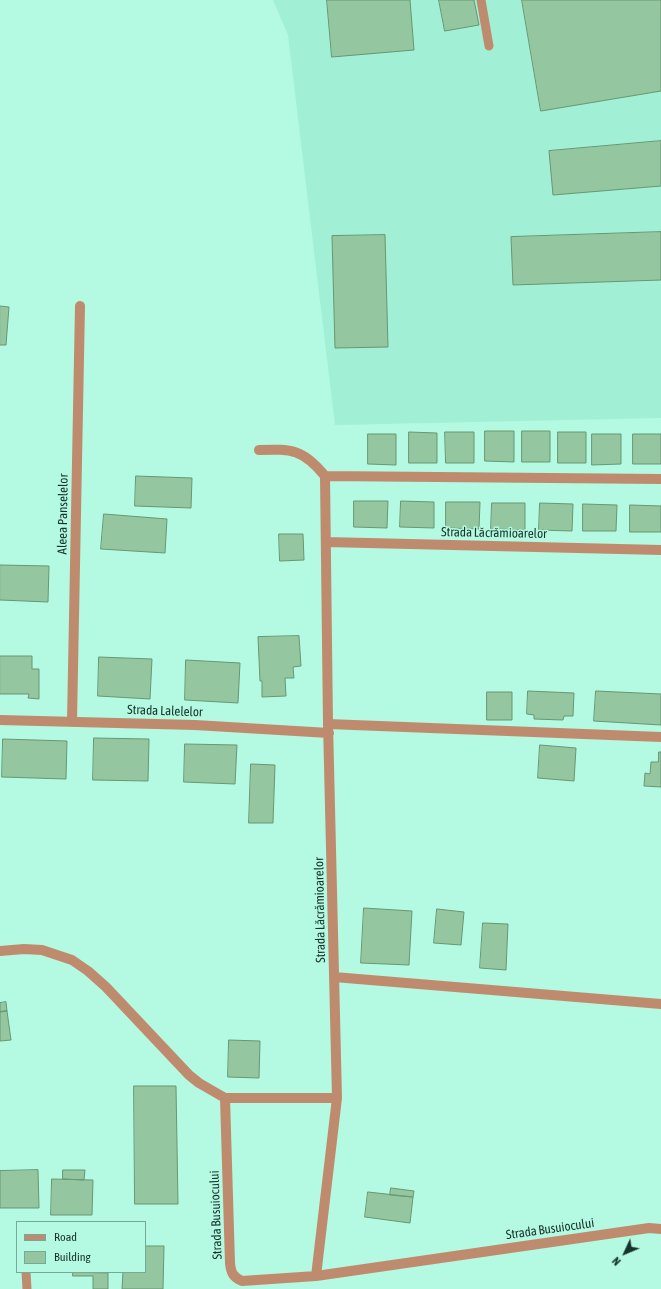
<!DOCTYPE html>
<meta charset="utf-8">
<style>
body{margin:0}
#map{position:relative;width:661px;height:1289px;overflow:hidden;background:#b4f9e1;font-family:"Asap Condensed",sans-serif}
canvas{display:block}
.legend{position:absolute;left:16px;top:1221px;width:130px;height:52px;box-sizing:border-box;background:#b4f9e1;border:1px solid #75aa98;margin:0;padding:5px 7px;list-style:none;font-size:12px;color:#17332b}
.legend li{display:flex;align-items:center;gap:8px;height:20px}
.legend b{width:20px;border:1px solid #75aa98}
.north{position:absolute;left:605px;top:1233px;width:40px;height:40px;-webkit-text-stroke:3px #b4f9e1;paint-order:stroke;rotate:226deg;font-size:11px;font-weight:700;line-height:16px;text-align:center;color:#17332b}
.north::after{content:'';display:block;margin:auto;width:14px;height:18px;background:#17332b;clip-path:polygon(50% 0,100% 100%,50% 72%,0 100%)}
</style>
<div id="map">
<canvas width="661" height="1289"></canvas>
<ul class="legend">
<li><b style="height:5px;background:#bf8b6e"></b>Road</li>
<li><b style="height:11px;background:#94c69f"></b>Building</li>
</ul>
<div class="north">N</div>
</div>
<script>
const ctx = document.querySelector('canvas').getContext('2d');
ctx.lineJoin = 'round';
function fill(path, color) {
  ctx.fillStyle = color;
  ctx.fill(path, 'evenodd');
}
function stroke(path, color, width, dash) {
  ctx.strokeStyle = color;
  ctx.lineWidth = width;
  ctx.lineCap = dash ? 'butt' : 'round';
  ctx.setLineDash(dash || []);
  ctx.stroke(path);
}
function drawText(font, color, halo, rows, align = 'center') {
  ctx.font = font + ' "Asap Condensed",sans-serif';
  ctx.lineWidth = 3;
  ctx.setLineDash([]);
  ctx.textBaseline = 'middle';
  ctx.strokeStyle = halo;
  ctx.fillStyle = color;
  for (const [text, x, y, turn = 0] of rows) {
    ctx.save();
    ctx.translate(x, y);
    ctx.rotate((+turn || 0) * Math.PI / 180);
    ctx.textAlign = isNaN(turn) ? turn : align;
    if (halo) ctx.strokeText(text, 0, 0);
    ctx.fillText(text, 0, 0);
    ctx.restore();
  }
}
const built = new Path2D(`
 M273,0H661V418L335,425L288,35Z`);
const building = new Path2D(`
 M327,0H410L414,50L332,57Z
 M439,0H474L479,25L445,31Z
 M522,0H661V91L541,111Z
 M661,141V186L553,195L549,151Z
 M661,232V280L513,285L511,237Z
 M385,235L388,347L335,348L332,236Z
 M0,306L9,307L6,345H0Z
 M485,431H514V462L485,461Z
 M522,431H550V462H522Z
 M409,432L437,433V463H409Z
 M445,432H474V463H446Z
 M558,432H586V463H558Z
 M368,434H396V465L368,464Z
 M592,434H621V464L592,465Z
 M633,434H661V464H633Z
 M136,476L192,478L191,508L135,506Z
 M354,501H388L387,528L354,527Z
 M401,501L434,502V528L400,527Z
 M446,502H480L479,529L446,528Z
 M492,503H525V530L491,529Z
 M540,503L573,504L572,531L539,530Z
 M583,504L617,505L616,531H583Z
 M630,505L661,506V532H630Z
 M104,514L167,519L165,553L101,549Z
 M279,534H303L304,560L280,561Z
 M0,565L49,566L48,602L0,600Z
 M299,636L301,666L293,667L294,678H285L286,696L262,697V681H260L258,637Z
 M0,656H32V669H39V699L28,698L29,694H0Z
 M99,657L152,659L150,699L98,696Z
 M186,660L240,663L238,703L185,700Z
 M528,691L574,693L573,716H564L563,720L534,719V715L527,714Z
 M596,691L661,694V725L594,721Z
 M487,692H512V720H487Z
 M94,738L149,739L148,781L93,780Z
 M3,739L67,741L66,779L2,777Z
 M185,744L237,745L235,784L184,782Z
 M540,745L576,748L574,781L538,778Z
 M659,752H661V787L644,786L645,773L650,774L651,762H658Z
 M251,764L275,765L273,823H249Z
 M364,908L412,911L409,965L361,963Z
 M437,909L464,912L461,945L434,943Z
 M483,923L508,924L506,970L480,968Z
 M6,1002L7,1011L0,1012V1003Z
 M7,1011L11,1040L0,1041V1012Z
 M229,1040L260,1041L259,1078L228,1077Z
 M134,1086H176L178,1204H135Z
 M38,1170L39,1208H0V1171Z
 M63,1170H85L84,1180L63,1179Z
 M52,1179L93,1180L92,1215H51Z
 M391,1188L414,1191L413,1197L390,1195Z
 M368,1192L413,1197L410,1223L365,1217Z
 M145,1246H164L163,1289H122L123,1272H145Z
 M73,1272L108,1273V1289H93V1276H73Z`);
const lane = new Path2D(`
 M481,0L489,46
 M26,1272L27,1289`);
const street = new Path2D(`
 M259,450C292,449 303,449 325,476L328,724L337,1098L316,1276
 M325,476L661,479
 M326,542L661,550
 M0,720L195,725L329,733
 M72,721L80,306
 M328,724L661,737
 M0,951L24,949L42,950L72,960L88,971L106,987L189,1075L199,1083L225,1098H337
 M334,977L661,1004
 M225,1098L230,1263C231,1273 233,1277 242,1281L316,1276L649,1228L661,1229`);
const streetNames = [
 ["Aleea Panselelor",63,514,-89],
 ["Strada Lăcrămioarelor",494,533,1],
 ["Strada Lalelelor",165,711,2],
 ["Strada Lăcrămioarelor",320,910,-91],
 ["Strada Busuiocului",216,1215,-92],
 ["Strada Busuiocului",550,1229,-8]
];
fill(built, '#a1efd5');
fill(building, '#94c69f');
stroke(building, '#679773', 1);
stroke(lane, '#bf8b6e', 9);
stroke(street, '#bf8b6e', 10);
drawText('13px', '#17332b', '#b4f9e1', streetNames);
</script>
